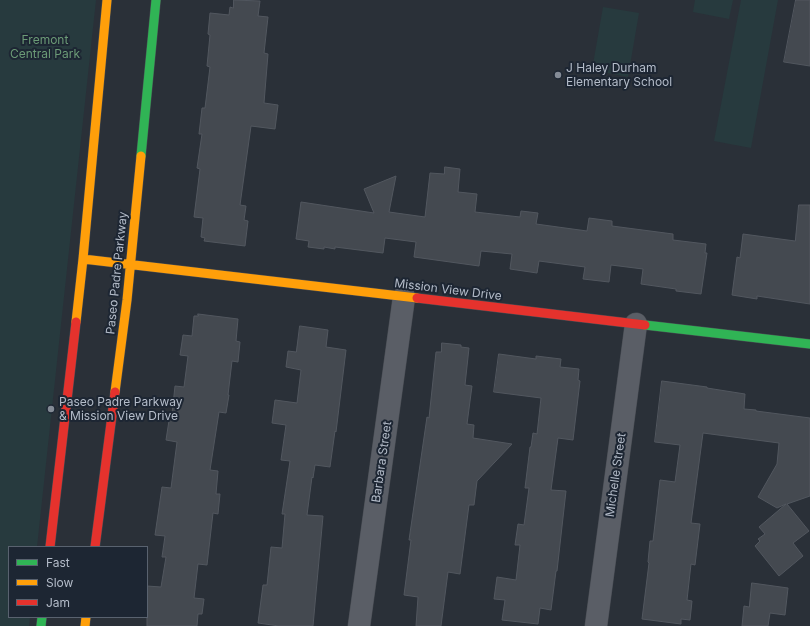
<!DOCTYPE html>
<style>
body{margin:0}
#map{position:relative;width:810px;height:626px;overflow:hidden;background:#2a3038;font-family:Inter,sans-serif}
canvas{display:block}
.legend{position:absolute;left:8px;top:546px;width:140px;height:72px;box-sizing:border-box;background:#1d2633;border:1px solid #59626f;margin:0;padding:5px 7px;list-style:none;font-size:12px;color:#b4bcc9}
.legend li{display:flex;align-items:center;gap:8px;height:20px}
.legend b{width:20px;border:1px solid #59626f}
</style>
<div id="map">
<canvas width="810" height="626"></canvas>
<ul class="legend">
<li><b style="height:5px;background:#30b455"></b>Fast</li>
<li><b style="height:5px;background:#ff9f0a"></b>Slow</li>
<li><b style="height:5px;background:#e5322d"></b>Jam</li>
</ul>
</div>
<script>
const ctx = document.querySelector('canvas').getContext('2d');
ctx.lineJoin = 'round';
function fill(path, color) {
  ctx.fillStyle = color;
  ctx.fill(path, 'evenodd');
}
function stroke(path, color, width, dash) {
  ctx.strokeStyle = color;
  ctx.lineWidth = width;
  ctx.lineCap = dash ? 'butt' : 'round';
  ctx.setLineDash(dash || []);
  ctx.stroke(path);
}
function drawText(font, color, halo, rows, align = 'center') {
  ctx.font = font + ' Inter,sans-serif';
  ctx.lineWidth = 4;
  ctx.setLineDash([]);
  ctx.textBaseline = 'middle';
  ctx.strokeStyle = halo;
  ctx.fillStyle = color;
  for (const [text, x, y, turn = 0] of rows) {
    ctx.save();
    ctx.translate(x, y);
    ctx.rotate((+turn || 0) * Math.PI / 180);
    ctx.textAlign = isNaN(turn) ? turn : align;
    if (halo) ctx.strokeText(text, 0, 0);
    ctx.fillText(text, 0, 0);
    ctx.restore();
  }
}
const green = new Path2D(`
 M0,0H96L37,547H9V617H30L29,626H0Z
 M695,0H733L729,19L693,12Z
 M741,0H778L751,148L714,141Z
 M603,7L639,13L628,77L592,70Z`);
const building = new Path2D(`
 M234,0L260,1L258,16L268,17L264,53L268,54L264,103L278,105L275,129L251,126L240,205L246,206L244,220L248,221L245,246L204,241L205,238L201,237L203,218L194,217L200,169L197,168L202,134H199L202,108H205L210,67L207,66L210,35L208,34L210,13L229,15L230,7L233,8Z
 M796,0H810V66L784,62Z
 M445,167L460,169L458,192L477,194L475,212L520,217L521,211L538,213L536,224L587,231L589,218L612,221V226L673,234V240L706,244L705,253H707L701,294L676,291V289L641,284L643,269L611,265L609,282L583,279L585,267L539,261L537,273L510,269L512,254L481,251L479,266L414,257L416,242L385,238L383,253L335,247V249L324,247V249L308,247L309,241L296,239L301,202L374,213L364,189L396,176L389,212L425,217L430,173L444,174Z
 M799,205H810V304L757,296V299L732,295L737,257L740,258L743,234L795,241Z
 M198,314L238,319L236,341L240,342L238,362L232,361L228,395H229L226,413L219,412L210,470L218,471L216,494H220L218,514L213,513L207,565L198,564L194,598L204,599L202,614H198L197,626H147V586L161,587L166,557H162L165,536L155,535L162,487L171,488L177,442L166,440L170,414H172L175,386L184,387L188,356L180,355L183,335L192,336L194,316H198Z
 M300,326L328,330L326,347L346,350L336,432L335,431L330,467L315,465L313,478L312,477L307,515L323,516L313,626H279L258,623L263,585H267L271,547L282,548L285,514H282L290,461L281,460L286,425L272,423L275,400L297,403L301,370L286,367L288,351L296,352Z
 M442,343L461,345V347L469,348L465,385L472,386L467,424L474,425L473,438L512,444L477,481L474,505H469L460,574L448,572L441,626H416L418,597L404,595L411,540H409L427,417L429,418L436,352H441Z
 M499,354L536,359V356L561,359L560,367L579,369L578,380L580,381L573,440L558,438L551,490L566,491L557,571H556L551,610L540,608L538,624L502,620L505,600L494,599L497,577L516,580L520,545H515L518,524L524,525L529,488H525L530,447H531L533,433L537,434L541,398L494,392Z
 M662,381L707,387V388L745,394L744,409L756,410V411L810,418V496L787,504L809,531L793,543L803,556L779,576L755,546L760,541L758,539L765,534L759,527L786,504L777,508L758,497L777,464L779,443L703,433L691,523L700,524L695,565L691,564L687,600L692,601L690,620L681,619V624L642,619L649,563L648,562L650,541H653L660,480L675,482L680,445L655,442Z
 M752,583L788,588L785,615L770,613L768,626H742L744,606L749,607Z`);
const street = new Path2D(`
 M359,626L404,297
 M596,626L636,324`);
const fast = new Path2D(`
 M141,156L156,0
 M645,325L810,344
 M41,626L42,617`);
const slow = new Path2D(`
 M83,259L417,298
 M76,322L83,259L107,0
 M115,392L127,300L141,156
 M85,626L86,617`);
const jam = new Path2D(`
 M417,298L645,325
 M50,547L76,322
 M95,547L115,392`);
const markers = [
 [558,75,4,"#848b96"],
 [51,409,4,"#848b96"]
];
const parkNames = [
 ["Fremont",45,40],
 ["Central Park",45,54]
];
const poiNames = [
 ["J Haley Durham",566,68],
 ["Elementary School",566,82],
 ["Paseo Padre Parkway",59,402],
 ["& Mission View Drive",59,416]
];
const streetNames = [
 ["Paseo Padre Parkway",117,273,-84],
 ["Mission View Drive",448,290,7],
 ["Barbara Street",382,462,-82],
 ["Michelle Street",616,475,-82]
];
fill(green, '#273a3e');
fill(building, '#444950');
stroke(building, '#52575f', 1);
stroke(street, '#484c53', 23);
stroke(fast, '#484c53', 10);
stroke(slow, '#484c53', 10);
stroke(jam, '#484c53', 10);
stroke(street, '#5a5e66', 22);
stroke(fast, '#30b455', 9);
stroke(slow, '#ff9f0a', 9);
stroke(jam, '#e5322d', 9);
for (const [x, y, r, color] of markers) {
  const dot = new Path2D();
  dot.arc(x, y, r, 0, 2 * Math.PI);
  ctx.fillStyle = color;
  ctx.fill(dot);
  stroke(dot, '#1d2633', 1.5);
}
drawText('12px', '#6b9a76', '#1d2633', parkNames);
drawText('12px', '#b4bcc9', '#1d2633', poiNames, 'left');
drawText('12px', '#b4bcc9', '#1d2633', streetNames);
</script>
